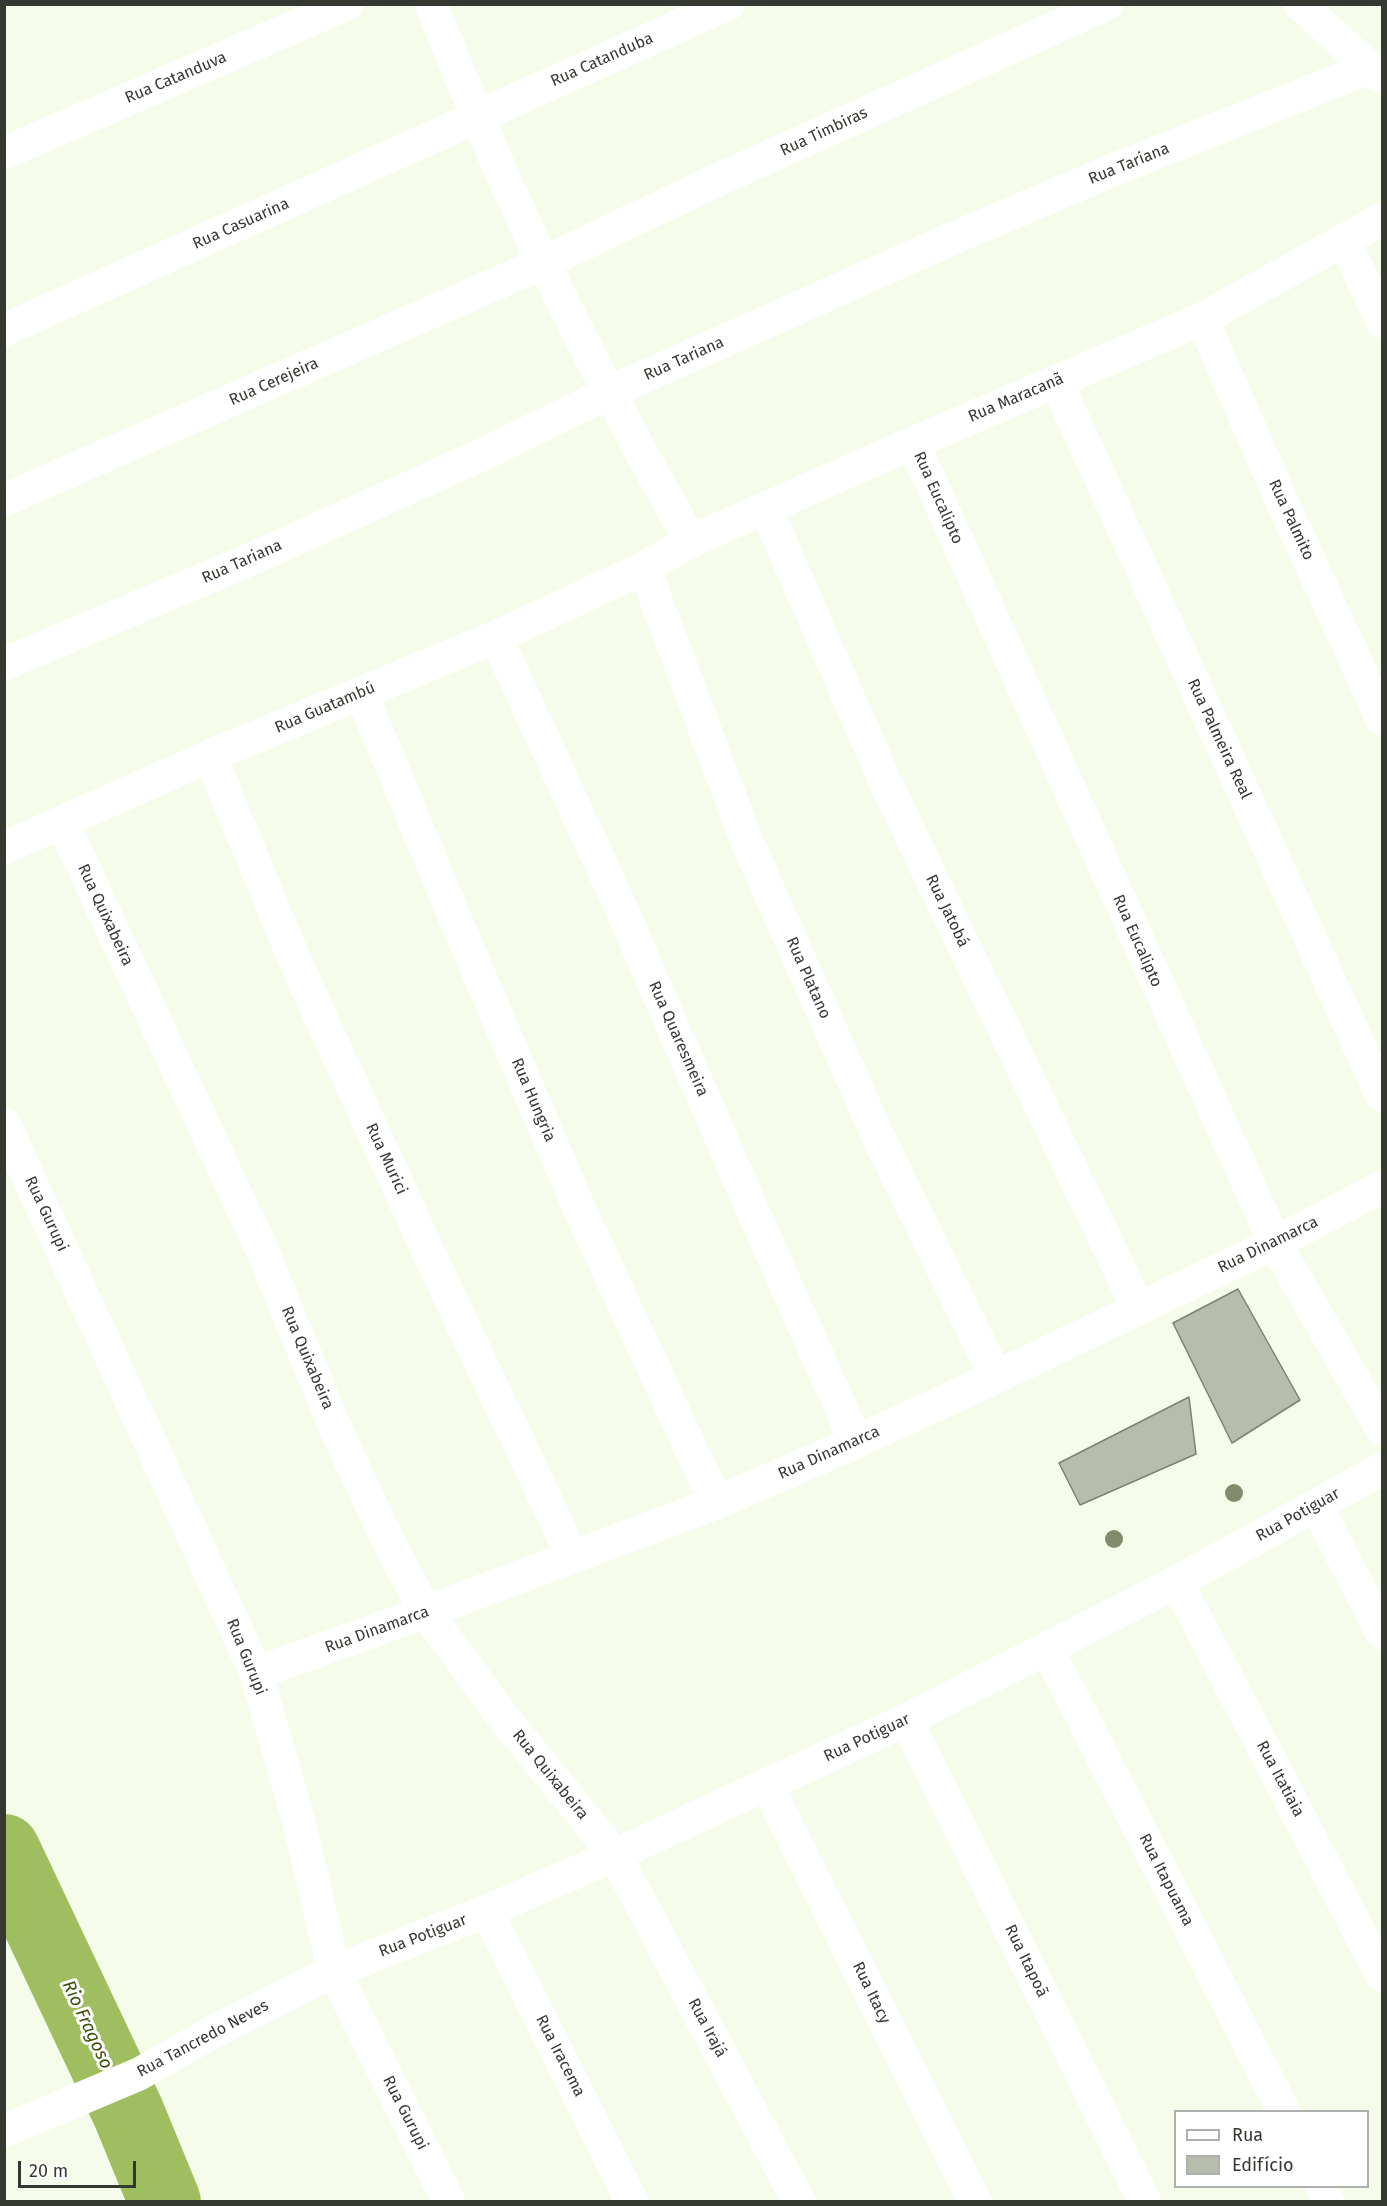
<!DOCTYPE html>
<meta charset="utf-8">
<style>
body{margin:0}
#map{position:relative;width:1387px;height:2206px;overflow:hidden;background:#f5fce9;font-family:"Fira Sans",sans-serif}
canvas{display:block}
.frame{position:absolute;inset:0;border:6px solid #363932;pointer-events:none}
.legend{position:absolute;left:1174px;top:2110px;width:195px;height:78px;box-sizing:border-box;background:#fff;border:2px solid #afb0ad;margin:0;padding:8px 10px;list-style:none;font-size:18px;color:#363932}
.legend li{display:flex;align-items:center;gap:12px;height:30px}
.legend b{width:30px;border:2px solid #afb0ad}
.scale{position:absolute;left:18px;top:2161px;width:118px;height:27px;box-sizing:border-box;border:3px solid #363932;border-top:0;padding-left:8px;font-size:18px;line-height:21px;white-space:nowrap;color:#363932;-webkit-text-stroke:4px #fff;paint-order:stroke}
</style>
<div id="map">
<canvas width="1387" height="2206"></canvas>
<div class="frame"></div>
<ul class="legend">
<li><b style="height:8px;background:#fff"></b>Rua</li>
<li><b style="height:16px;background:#b7bdac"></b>Edifício</li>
</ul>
<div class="scale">20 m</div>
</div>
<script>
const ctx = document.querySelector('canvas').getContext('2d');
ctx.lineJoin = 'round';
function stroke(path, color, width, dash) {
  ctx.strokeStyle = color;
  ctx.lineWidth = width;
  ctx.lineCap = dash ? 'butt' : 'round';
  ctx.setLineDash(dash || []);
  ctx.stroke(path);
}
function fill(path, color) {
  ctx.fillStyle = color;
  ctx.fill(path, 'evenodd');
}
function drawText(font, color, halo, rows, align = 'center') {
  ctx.font = font + ' "Fira Sans",sans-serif';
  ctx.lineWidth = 6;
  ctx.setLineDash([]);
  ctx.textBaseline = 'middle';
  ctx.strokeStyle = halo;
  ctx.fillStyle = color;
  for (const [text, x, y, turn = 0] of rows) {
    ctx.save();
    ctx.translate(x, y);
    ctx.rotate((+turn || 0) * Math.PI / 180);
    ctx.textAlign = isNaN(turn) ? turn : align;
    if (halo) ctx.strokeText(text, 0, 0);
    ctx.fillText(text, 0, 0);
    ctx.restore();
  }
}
const river = new Path2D(`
 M4,1850L128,2112L165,2202`);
const building = new Path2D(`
 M1238,1289L1300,1400L1232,1443L1173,1323Z
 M1189,1397L1196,1454L1080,1505L1059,1463Z`);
const minor = new Path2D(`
 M431,4C467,92 502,179 544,264C590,358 639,451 691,541
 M1300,4L1369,68L1382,77
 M4,153L347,4
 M1344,240L1382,321
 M1202,319L1280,497L1382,719
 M4,330L728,4
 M1056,381L1382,1096
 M913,443L1275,1243L1382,1429
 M4,500L543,263L713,182L1107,4
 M766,509L889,790L1138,1308
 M644,568L746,839L881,1143L996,1377
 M496,637L617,899L748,1200L856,1442
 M4,664L256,557L488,452L610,392L956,237L1118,168L1369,68
 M361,693L460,930L580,1210L716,1503
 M210,756L298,968L439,1275L573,1557
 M62,822L262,1250L337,1432L394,1553L426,1612L506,1721L615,1855L799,2202
 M4,848L210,756L496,637L644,568L691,541L913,443L1202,319L1382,219
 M4,1124L256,1673L298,1818L334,1971L449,2202
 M1316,1505L1382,1633
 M1177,1582L1382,1976
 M1047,1648L1284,2112
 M256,1673L426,1612L716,1503L856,1442L996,1377L1275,1243L1382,1187
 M906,1720L1145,2202
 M767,1785L975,2202
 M487,1911L632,2202
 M4,2131L139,2074L211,2033L334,1971L487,1911L615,1855L906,1720L1177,1582L1382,1469
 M1321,2186L1328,2202`);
const trees = [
 [1234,1493],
 [1114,1539]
];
const streetNames = [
 ["Rua Catanduba",602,60,-24],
 ["Rua Catanduva",176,78,-23],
 ["Rua Timbiras",824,132,-25],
 ["Rua Tariana",1129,164,-22],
 ["Rua Casuarina",241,224,-24],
 ["Rua Tariana",684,359,-24],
 ["Rua Cerejeira",274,382,-24],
 ["Rua Maracanã",1016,398,-23],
 ["Rua Eucalipto",938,498,66],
 ["Rua Palmito",1291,520,65],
 ["Rua Tariana",242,562,-24],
 ["Rua Guatambú",325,708,-23],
 ["Rua Palmeira Real",1219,739,65],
 ["Rua Jatobá",947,911,64],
 ["Rua Quixabeira",105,915,65],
 ["Rua Eucalipto",1137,941,66],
 ["Rua Platano",808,978,66],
 ["Rua Quaresmeira",678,1039,66],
 ["Rua Hungria",533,1100,67],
 ["Rua Murici",386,1159,65],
 ["Rua Gurupi",46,1214,65],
 ["Rua Dinamarca",1268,1245,-26],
 ["Rua Quixabeira",307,1358,67],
 ["Rua Dinamarca",829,1453,-24],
 ["Rua Potiguar",1298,1515,-29],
 ["Rua Dinamarca",377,1630,-20],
 ["Rua Gurupi",246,1657,68],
 ["Rua Potiguar",867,1738,-25],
 ["Rua Quixabeira",550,1775,51],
 ["Rua Itatiaia",1280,1779,62],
 ["Rua Itapuama",1166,1880,63],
 ["Rua Potiguar",423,1936,-21],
 ["Rua Itapoã",1026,1961,64],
 ["Rua Itacy",871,1993,64],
 ["Rua Irajá",707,2028,62],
 ["Rua Tancredo Neves",203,2039,-28],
 ["Rua Iracema",560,2056,63],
 ["Rua Gurupi",405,2113,63]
];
const waterNames = [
 ["Rio Fragoso",87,2025,65]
];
stroke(river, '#9fbe5f', 72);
fill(building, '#b7bdac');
stroke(building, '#7c8272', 1.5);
stroke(minor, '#fff', 33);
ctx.fillStyle = '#828c6d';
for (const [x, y] of trees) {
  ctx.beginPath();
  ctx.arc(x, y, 9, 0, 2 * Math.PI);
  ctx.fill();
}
drawText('16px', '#363932', '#fff', streetNames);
drawText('italic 18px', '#3e5109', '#fff', waterNames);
</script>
